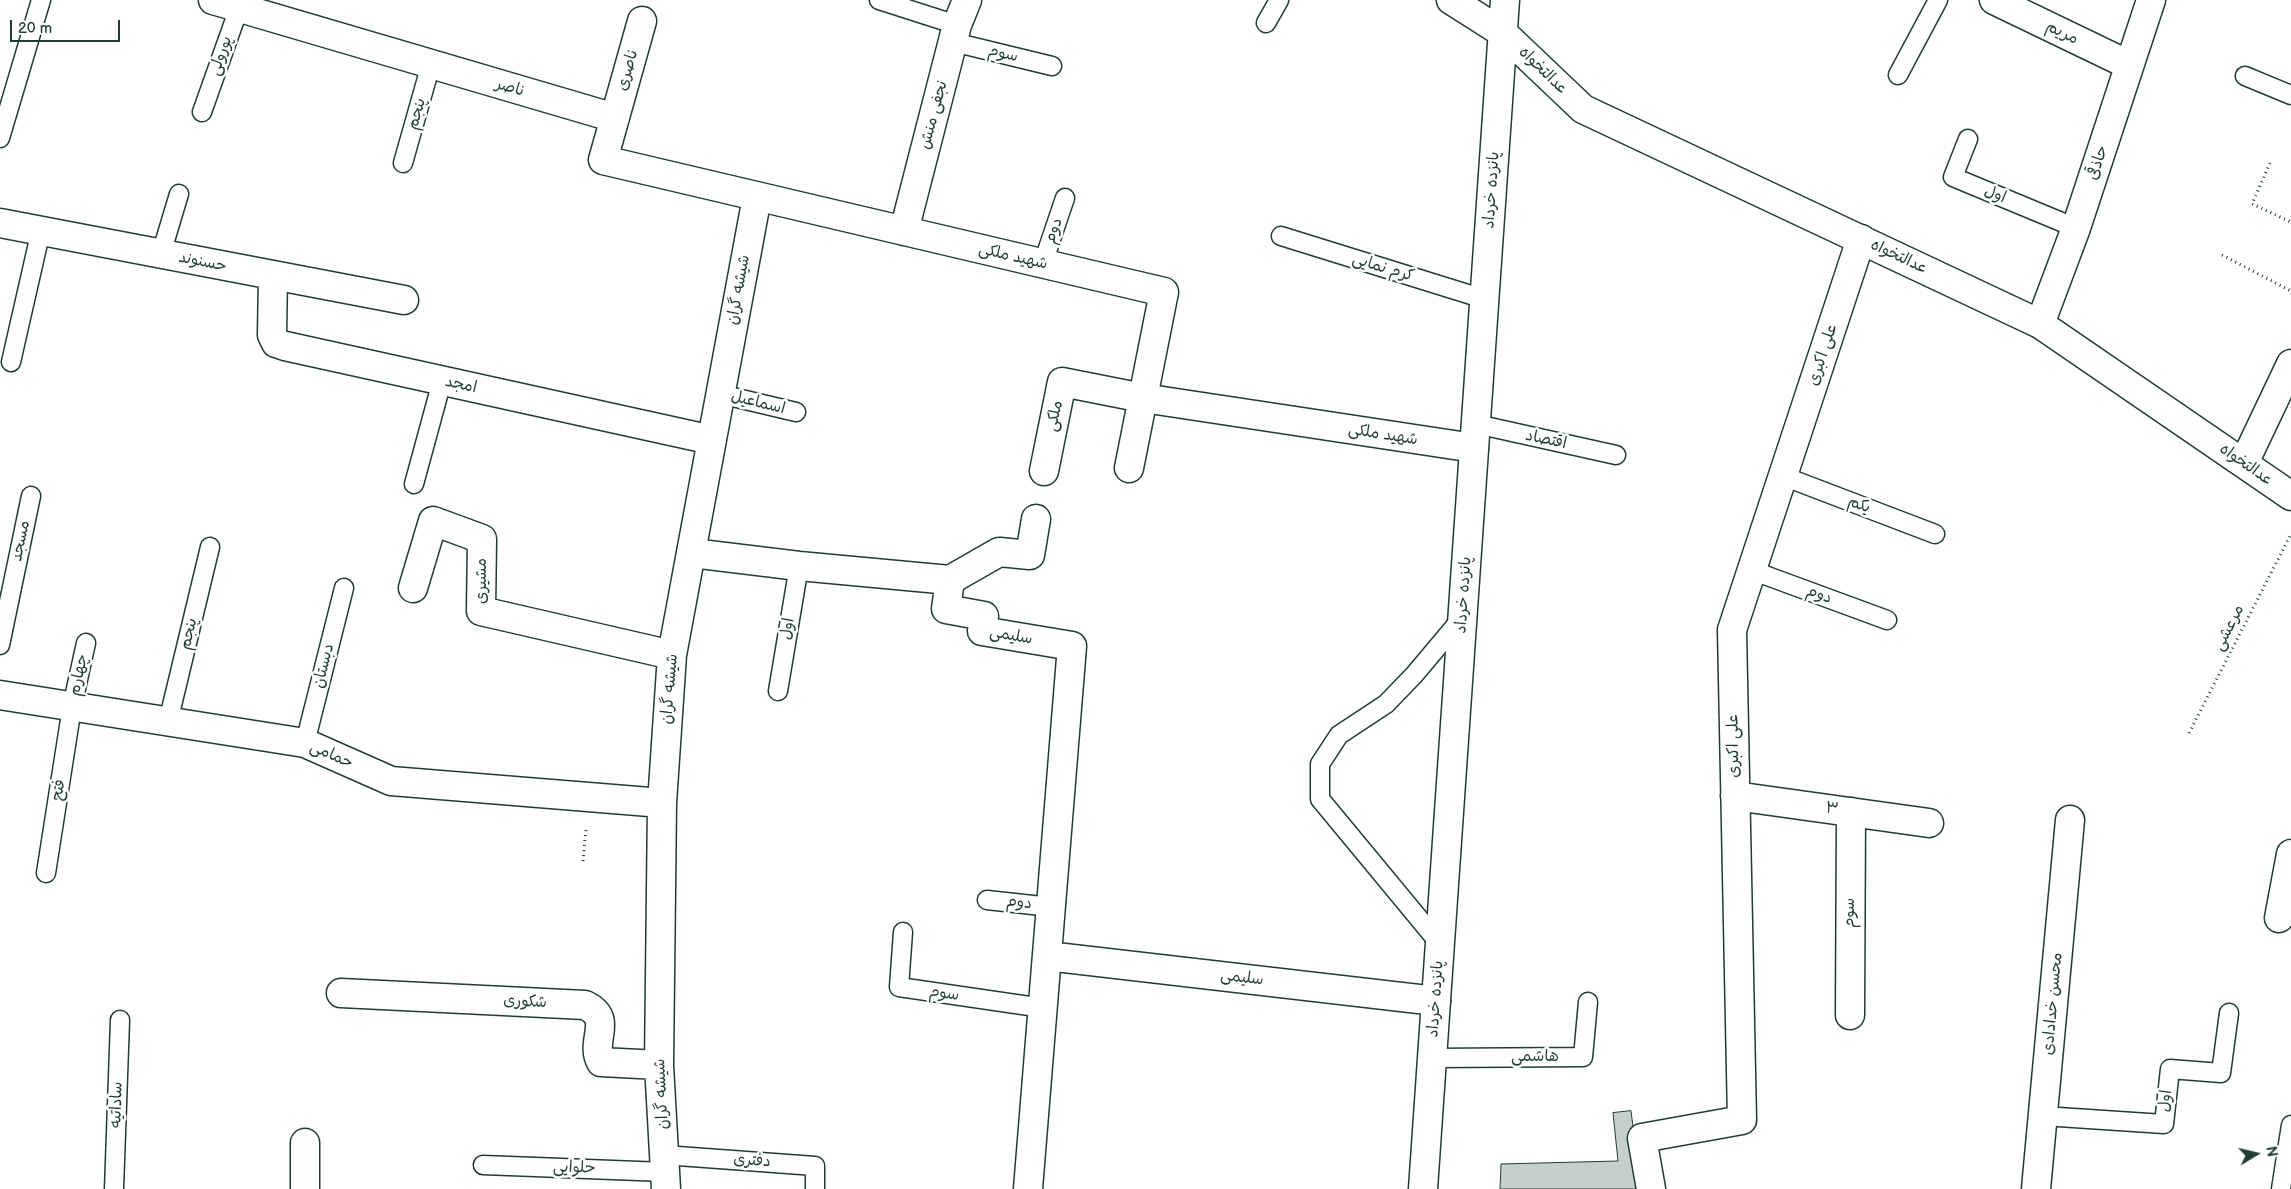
<!DOCTYPE html>
<meta charset="utf-8">
<style>
body{margin:0}
#map{position:relative;width:2291px;height:1189px;overflow:hidden;background:#fff;font-family:"Balsamiq Sans",sans-serif}
canvas{display:block}
.north{position:absolute;left:2231px;top:1129px;width:50px;height:50px;-webkit-text-stroke:4px #fff;paint-order:stroke;rotate:81deg;font-size:14px;font-weight:700;line-height:20px;text-align:center;color:#1f3d34}
.north::after{content:'';display:block;margin:auto;width:18px;height:22px;background:#1f3d34;clip-path:polygon(50% 0,100% 100%,50% 72%,0 100%)}
.scale{position:absolute;left:10px;top:20px;width:110px;height:22px;box-sizing:border-box;border:2px solid #1f3d34;border-top:0;padding-left:6px;font-size:15px;line-height:18px;white-space:nowrap;color:#1f3d34;-webkit-text-stroke:4px #fff;paint-order:stroke}
</style>
<div id="map">
<canvas width="2291" height="1189"></canvas>
<div class="north">N</div>
<div class="scale">20 m</div>
</div>
<script>
const ctx = document.querySelector('canvas').getContext('2d');
ctx.lineJoin = 'round';
function fill(path, color) {
  ctx.fillStyle = color;
  ctx.fill(path, 'evenodd');
}
function stroke(path, color, width, dash) {
  ctx.strokeStyle = color;
  ctx.lineWidth = width;
  ctx.lineCap = dash ? 'butt' : 'round';
  ctx.setLineDash(dash || []);
  ctx.stroke(path);
}
function drawText(font, color, halo, rows, align = 'center') {
  ctx.font = font + ' "Balsamiq Sans","Playpen Sans Arabic",sans-serif';
  ctx.lineWidth = 5;
  ctx.setLineDash([]);
  ctx.textBaseline = 'middle';
  ctx.strokeStyle = halo;
  ctx.fillStyle = color;
  for (const [text, x, y, turn = 0] of rows) {
    ctx.save();
    ctx.translate(x, y);
    ctx.rotate((+turn || 0) * Math.PI / 180);
    ctx.textAlign = isNaN(turn) ? turn : align;
    if (halo) ctx.strokeText(text, 0, 0);
    ctx.fillText(text, 0, 0);
    ctx.restore();
  }
}
const building = new Path2D(`
 M1631,1111L1641,1189H1500L1501,1164L1618,1161L1613,1113Z`);
const path = new Path2D(`
 M2270,163L2252,204L2291,222
 M2222,255L2291,291
 M2189,733L2291,534
 M583,861L586,829`);
const lane = new Path2D(`
 M879,0L957,25
 M1266,23L1279,0
 M953,42L1052,66
 M1898,75L1938,0
 M2245,76L2291,95
 M202,112L239,8
 M0,138L41,0
 M1968,139L1953,177L2076,228
 M403,163L431,64
 M1281,236L1484,299
 M161,254L179,194
 M1043,263L1065,198
 M11,362L41,230
 M720,394L796,412
 M1476,424L1616,455
 M1783,476L1935,534
 M414,484L442,381
 M1751,570L1887,620
 M0,645L31,496
 M778,691L799,566
 M168,722L210,547
 M305,743L344,588
 M46,873L72,707L86,643
 M987,900L1051,907
 M903,932L899,987L1043,1008
 M1440,944L1320,799V764L1339,735L1386,704L1414,675L1462,618
 M1432,1058L1583,1057L1588,1002
 M2043,1116L2164,1124L2170,1069L2221,1073L2229,1013
 M664,1155L815,1166V1189
 M483,1165L665,1172
 M114,1189L120,1020
 M2281,1189L2291,1125`);
const street = new Path2D(`
 M213,0L615,118
 M1451,0L1503,33
 M1994,0L2129,65
 M642,21L603,160L1164,292L1129,468
 M0,223L404,300
 M904,231L957,25L967,0
 M273,275L272,335L276,343L285,346L712,440
 M2040,324L2076,228L2151,0
 M2244,463L2291,364
 M1044,471L1062,382L1143,398L1474,448
 M692,553L799,566L950,580
 M950,580L946,609L984,616L982,631L1072,646L1028,1189
 M950,580L999,552L1030,555L1036,519
 M413,588L433,521L482,539L481,611L672,655
 M0,695L305,743L391,781L662,803
 M1735,796L1929,823
 M2279,918L2291,854
 M1047,956L1436,1001
 M341,993L585,1005C615,1019 589,1041 601,1062L659,1065
 M1850,1015L1851,812
 M305,1189V1143
 M666,1189L659,1065L662,803L672,655L757,197
 M1651,1189L1642,1138L1742,1120L1732,630L1861,239
 M2036,1189L2070,820`);
const secondary = new Path2D(`
 M1503,33L1583,109L2040,324L2291,496
 M1423,1189L1505,0`);
const streetNames = [
 ["مریم",2062,33,26],
 ["سوم",1003,54,13],
 ["پورولی",221,56,-71],
 ["ناصری",628,70,-74],
 ["عدالتخواه",1543,71,44],
 ["ناصر",510,88,16],
 ["پنجم",417,114,-74],
 ["نجفی منش",934,115,-75],
 ["حاذقی",2098,163,-72],
 ["پانزده خرداد",1492,190,-86],
 ["اول",1995,195,22],
 ["دوم",1054,231,-71],
 ["شهید ملکی",1013,257,13],
 ["عدالتخواه",1899,257,25],
 ["حسنوند",202,262,11],
 ["کرم نمایی",1383,268,17],
 ["شیشه گران",739,290,-80],
 ["علی اکبری",1823,355,-72],
 ["امجد",461,385,12],
 ["اسماعیل",758,403,14],
 ["ملکی",1055,416,-78],
 ["شهید ملکی",1383,435,9],
 ["اقتصاد",1546,440,12],
 ["عدالتخواه",2246,465,35],
 ["یکم",1859,505,21],
 ["مسجد",21,541,-78],
 ["مشیری",482,581,-90],
 ["پانزده خرداد",1464,595,-86],
 ["دوم",1819,595,20],
 ["مرعشی",2229,628,-63],
 ["اول",788,629,-81],
 ["پنجم",189,634,-77],
 ["سلیمی",1011,636,10],
 ["دبستان",324,666,-76],
 ["چهارم",79,675,-78],
 ["شیشه گران",670,689,-85],
 ["علی اکبری",1734,746,-91],
 ["حمامی",331,755,23],
 ["فتح",59,790,-81],
 ["۳",1832,809,8],
 ["دوم",1019,903,6],
 ["سوم",1850,913,-90],
 ["سلیمی",1242,978,7],
 ["سوم",944,994,8],
 ["پانزده خرداد",1436,999,-86],
 ["شکوری",525,1002,3],
 ["محسن خدادادی",2053,1004,-85],
 ["هاشمی",1535,1057],
 ["شیشه گران",662,1094,-93],
 ["اول",2166,1101,-84],
 ["ساداتیه",117,1105,-88],
 ["دفتری",752,1161,4],
 ["حلوایی",574,1168,2]
];
fill(building, '#c7cfcc');
stroke(building, '#1f3d34', 1);
stroke(lane, '#1f3d34', 21);
stroke(street, '#1f3d34', 31);
stroke(secondary, '#1f3d34', 31);
stroke(path, '#1f3d34', 3, [1, 4]);
stroke(lane, '#fff', 18);
stroke(street, '#fff', 28);
stroke(secondary, '#fff', 28);
drawText('16px', '#1f3d34', '#fff', streetNames);
</script>
